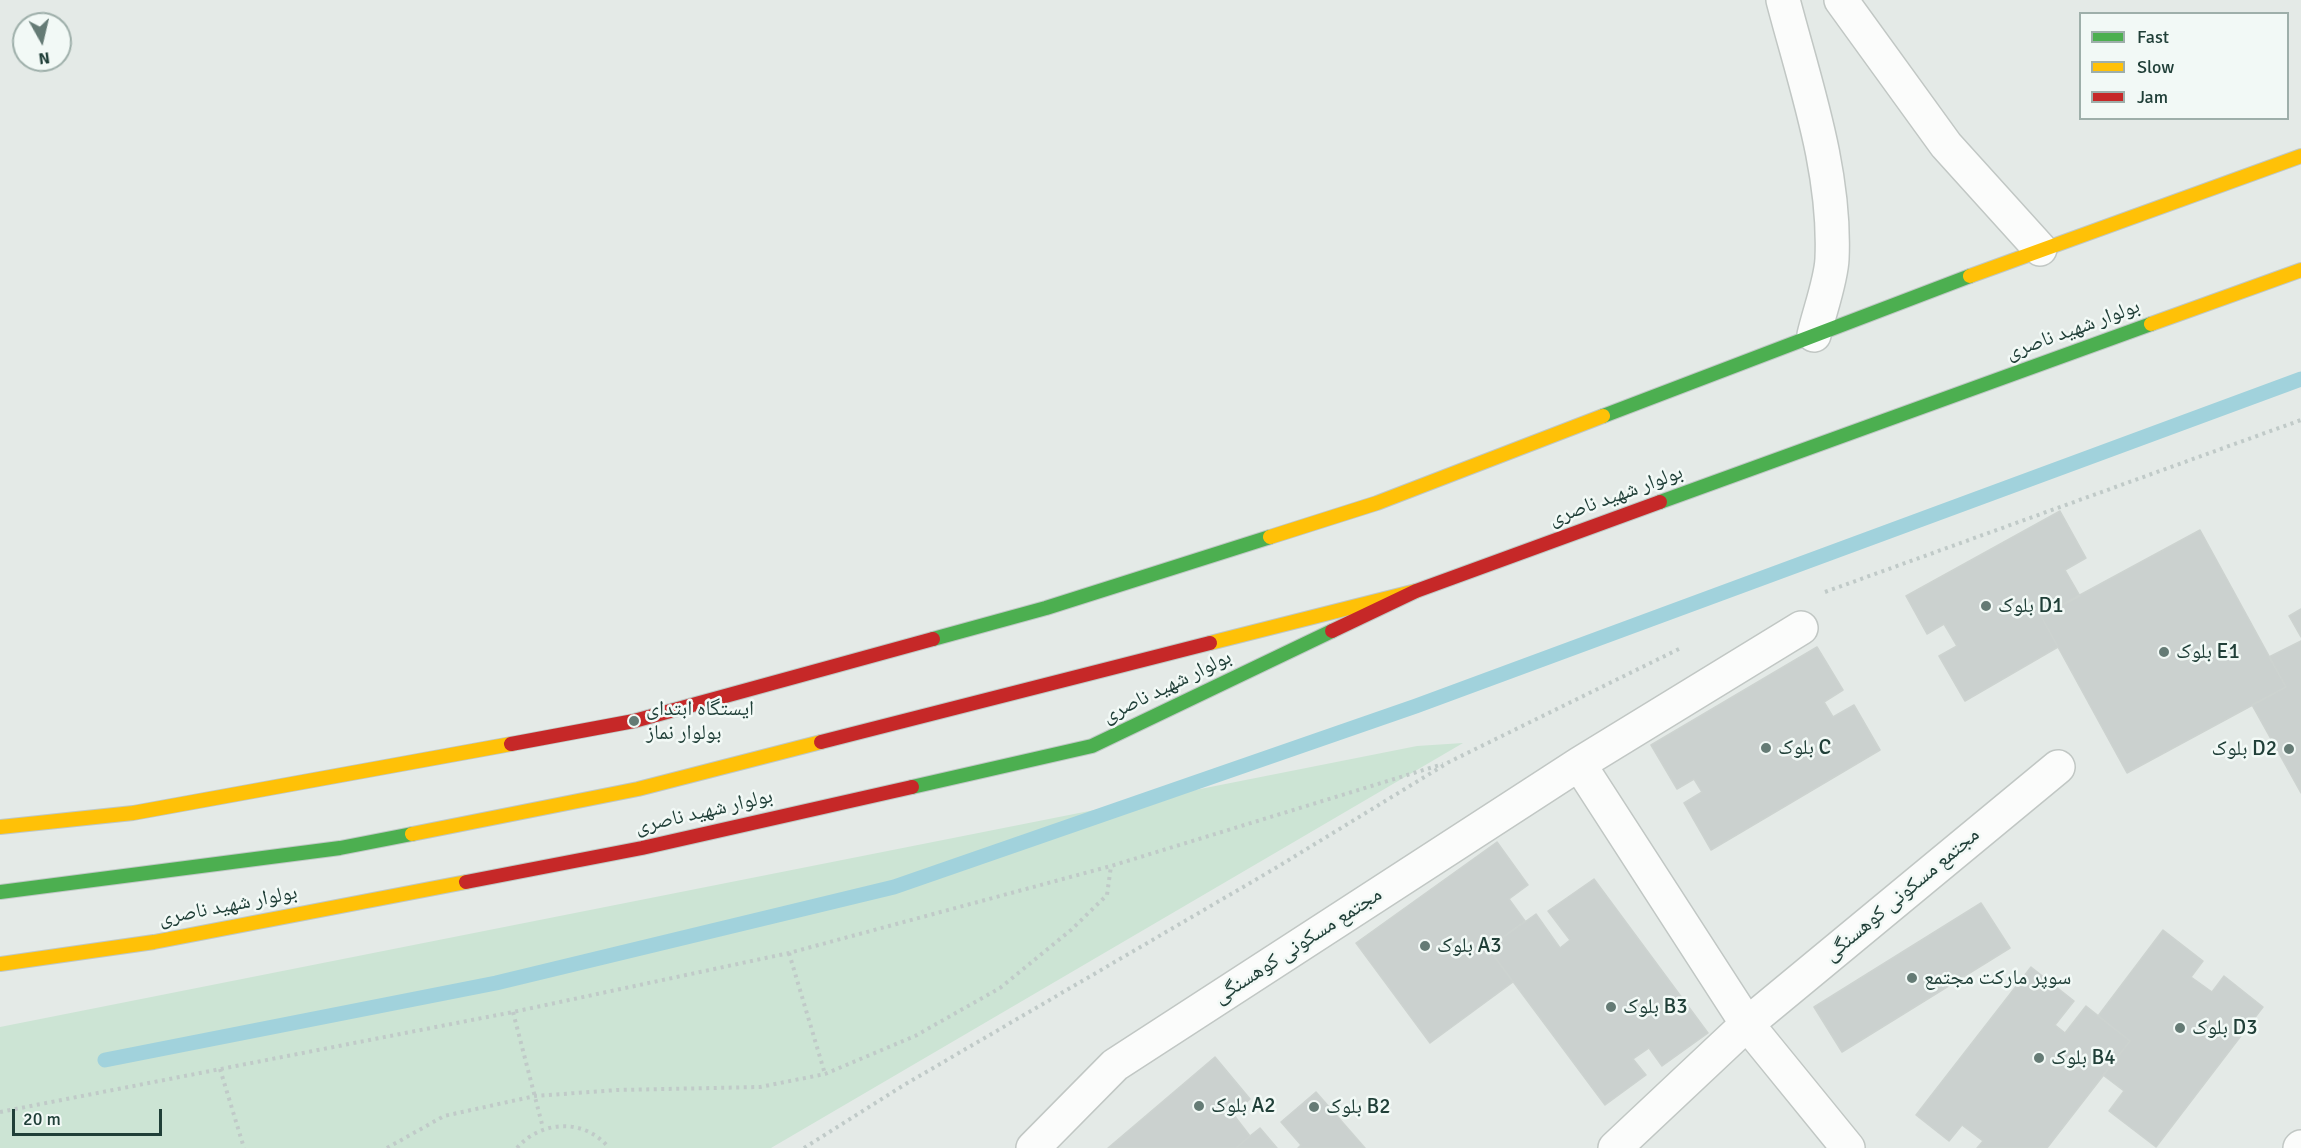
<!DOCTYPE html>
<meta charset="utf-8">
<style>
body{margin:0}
#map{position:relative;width:2301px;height:1148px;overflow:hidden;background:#e4eae7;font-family:Signika,sans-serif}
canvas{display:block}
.legend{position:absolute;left:2079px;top:12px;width:210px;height:108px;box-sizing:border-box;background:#f2f9f6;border:2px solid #9eafaa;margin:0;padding:8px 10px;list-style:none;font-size:18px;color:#203f38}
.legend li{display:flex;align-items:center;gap:12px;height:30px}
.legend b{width:30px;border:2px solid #9eafaa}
.north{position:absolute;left:12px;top:12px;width:60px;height:60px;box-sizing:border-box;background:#f2f9f6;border:2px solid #9eafaa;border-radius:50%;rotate:172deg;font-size:16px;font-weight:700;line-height:24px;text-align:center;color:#203f38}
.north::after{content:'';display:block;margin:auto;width:21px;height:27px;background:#657b75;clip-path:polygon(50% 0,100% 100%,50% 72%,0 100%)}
.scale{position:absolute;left:12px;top:1109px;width:150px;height:27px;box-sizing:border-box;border:3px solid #203f38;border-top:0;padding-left:8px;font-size:18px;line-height:21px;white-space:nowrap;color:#203f38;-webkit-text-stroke:4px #f2f9f6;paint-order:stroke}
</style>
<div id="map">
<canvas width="2301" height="1148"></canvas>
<ul class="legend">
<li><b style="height:8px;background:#4caf50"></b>Fast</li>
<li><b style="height:8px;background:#ffc107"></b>Slow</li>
<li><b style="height:8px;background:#c62828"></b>Jam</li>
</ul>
<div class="north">N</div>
<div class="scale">20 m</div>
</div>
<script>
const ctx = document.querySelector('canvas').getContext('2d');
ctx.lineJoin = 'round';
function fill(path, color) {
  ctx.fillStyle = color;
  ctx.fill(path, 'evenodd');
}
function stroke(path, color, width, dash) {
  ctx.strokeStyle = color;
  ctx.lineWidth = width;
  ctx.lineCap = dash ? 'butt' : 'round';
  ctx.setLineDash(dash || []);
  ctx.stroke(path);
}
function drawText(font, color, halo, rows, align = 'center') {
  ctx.font = font + ' Signika,"Noto Naskh Arabic",sans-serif';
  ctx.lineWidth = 5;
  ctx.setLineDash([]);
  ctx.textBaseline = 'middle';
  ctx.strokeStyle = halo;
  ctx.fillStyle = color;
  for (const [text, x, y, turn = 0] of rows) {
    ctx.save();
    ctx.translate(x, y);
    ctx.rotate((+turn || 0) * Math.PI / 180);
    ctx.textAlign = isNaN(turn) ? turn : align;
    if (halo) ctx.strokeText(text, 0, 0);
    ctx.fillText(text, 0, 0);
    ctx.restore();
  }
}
const green = new Path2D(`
 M1463,743L771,1148H0V1027L1417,746Z`);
const stream = new Path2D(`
 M105,1060L496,983L894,887L1416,706L2301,379`);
const building = new Path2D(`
 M2060,511L2086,558L2065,570L2080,596L2041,616L2058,647L1965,701L1939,656L1957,646L1944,624L1927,634L1906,596Z
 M2200,530L2286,687L2127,773L2041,616Z
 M2301,609V637L2289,616Z
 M2301,641V793L2252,705L2286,687L2269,657Z
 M1817,647L1843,690L1824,702L1833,717L1854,705L1880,750L1711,850L1684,803L1702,792L1694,779L1677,789L1651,745Z
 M1497,842L1528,885L1509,899L1525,921L1488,948L1513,982L1430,1043L1356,943Z
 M1594,879L1708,1033L1662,1066L1649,1048L1633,1059L1646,1075L1605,1105L1488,948L1536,914L1560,948L1570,940L1548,911Z
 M1981,903L2010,948L1842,1052L1814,1007Z
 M2163,930L2203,961L2191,977L2212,992L2224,976L2263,1007L2156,1147L2109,1111L2124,1091L2103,1075L2130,1041L2098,1016Z
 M2031,967L2074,1001L2055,1025L2065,1033L2086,1006L2130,1041L2047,1148H1977L1983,1141L1962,1125L1949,1141L1916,1115Z
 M1215,1057L1250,1099L1233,1114L1250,1136L1236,1148H1108Z
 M1316,1092L1365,1148H1298L1301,1145L1281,1122Z
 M1260,1128L1277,1148H1236L1250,1136Z`);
const path = new Path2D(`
 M1825,592L2301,420
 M789,953L825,1074
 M513,1012L543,1128
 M220,1069L244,1148
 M0,1112L513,1012L789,953L1111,866L1443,764
 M387,1148L444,1116L535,1096L617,1090L760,1087L825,1074L915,1036L1000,988L1071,930L1107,895L1111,866
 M517,1148C541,1120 585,1118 609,1148
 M804,1148L904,1085L1274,869L1449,762L1681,648`);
const street = new Path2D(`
 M1783,0C1805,84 1836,171 1832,259C1831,281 1819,313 1814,335
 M1841,0L1946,145L2040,249
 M1579,764L1801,628
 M1033,1148L1115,1065L1579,764L1747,1024L1848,1148
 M1615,1148L1747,1024L2058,767
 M2300,1148L2301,1147`);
const fast = new Path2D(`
 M1603,416L1970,276
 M1660,502L2151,324
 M933,639L1046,608L1270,537
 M912,787L1092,746L1332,631
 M0,892L340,848L412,834`);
const slow = new Path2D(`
 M1970,276L2301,156
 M2151,324L2301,270
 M1270,537L1377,503L1603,416
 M1210,643L1416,591
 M0,827L133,813L511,744
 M412,834L638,789L821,742
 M0,964L154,942L466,882`);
const jam = new Path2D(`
 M1332,631L1416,591L1660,502
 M821,742L1210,643
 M511,744L634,721L933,639
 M466,882L642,848L912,787`);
const markers = [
 [1986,606,6,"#657b75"],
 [2164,652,6,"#657b75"],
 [634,721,6,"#657b75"],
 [1766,748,6,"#657b75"],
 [2289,749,6,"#657b75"],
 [1425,946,6,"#657b75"],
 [1912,978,6,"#657b75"],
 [1611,1007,6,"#657b75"],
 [2180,1028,6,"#657b75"],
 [2039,1058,6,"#657b75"],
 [1199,1106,6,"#657b75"],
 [1314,1107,6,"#657b75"]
];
const streetNames = [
 ["بولوار شهید ناصری",2073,330,-20],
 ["بولوار شهید ناصری",1616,496,-20],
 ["بولوار شهید ناصری",1167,687,-26],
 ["بولوار شهید ناصری",704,812,-13],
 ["مجتمع مسکونی کوهسنگی",1902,895,-40],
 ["بولوار شهید ناصری",228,906,-11],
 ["مجتمع مسکونی کوهسنگی",1298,946,-33]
];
const poiNames = [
 ["بلوک D1",1998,606],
 ["بلوک E1",2176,652],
 ["ایستگاه ابتدای",646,709],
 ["بولوار نماز",646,733],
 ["بلوک C",1778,748],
 ["بلوک D2",2277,749,"right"],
 ["بلوک A3",1437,946],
 ["سوپر مارکت مجتمع",1924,978],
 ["بلوک B3",1623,1007],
 ["بلوک D3",2192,1028],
 ["بلوک B4",2051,1058],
 ["بلوک A2",1211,1106],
 ["بلوک B2",1326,1107]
];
fill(green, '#cce4d4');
stroke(stream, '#a1d2dc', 15);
fill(building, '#cbd1cf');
stroke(building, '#cdd3d0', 1.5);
stroke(street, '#c1c7c4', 36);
stroke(fast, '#bfc8c5', 16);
stroke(slow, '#bfc8c5', 16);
stroke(jam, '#bfc8c5', 16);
stroke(path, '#c0cac8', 4, [3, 4.5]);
stroke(street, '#fbfcfb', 33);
stroke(fast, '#4caf50', 14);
stroke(slow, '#ffc107', 14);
stroke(jam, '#c62828', 14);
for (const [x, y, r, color] of markers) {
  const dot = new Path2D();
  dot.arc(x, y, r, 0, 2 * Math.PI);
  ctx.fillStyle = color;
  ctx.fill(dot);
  stroke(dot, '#f2f9f6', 2);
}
drawText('21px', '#203f38', '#f2f9f6', streetNames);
drawText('21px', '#203f38', '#f2f9f6', poiNames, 'left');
</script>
